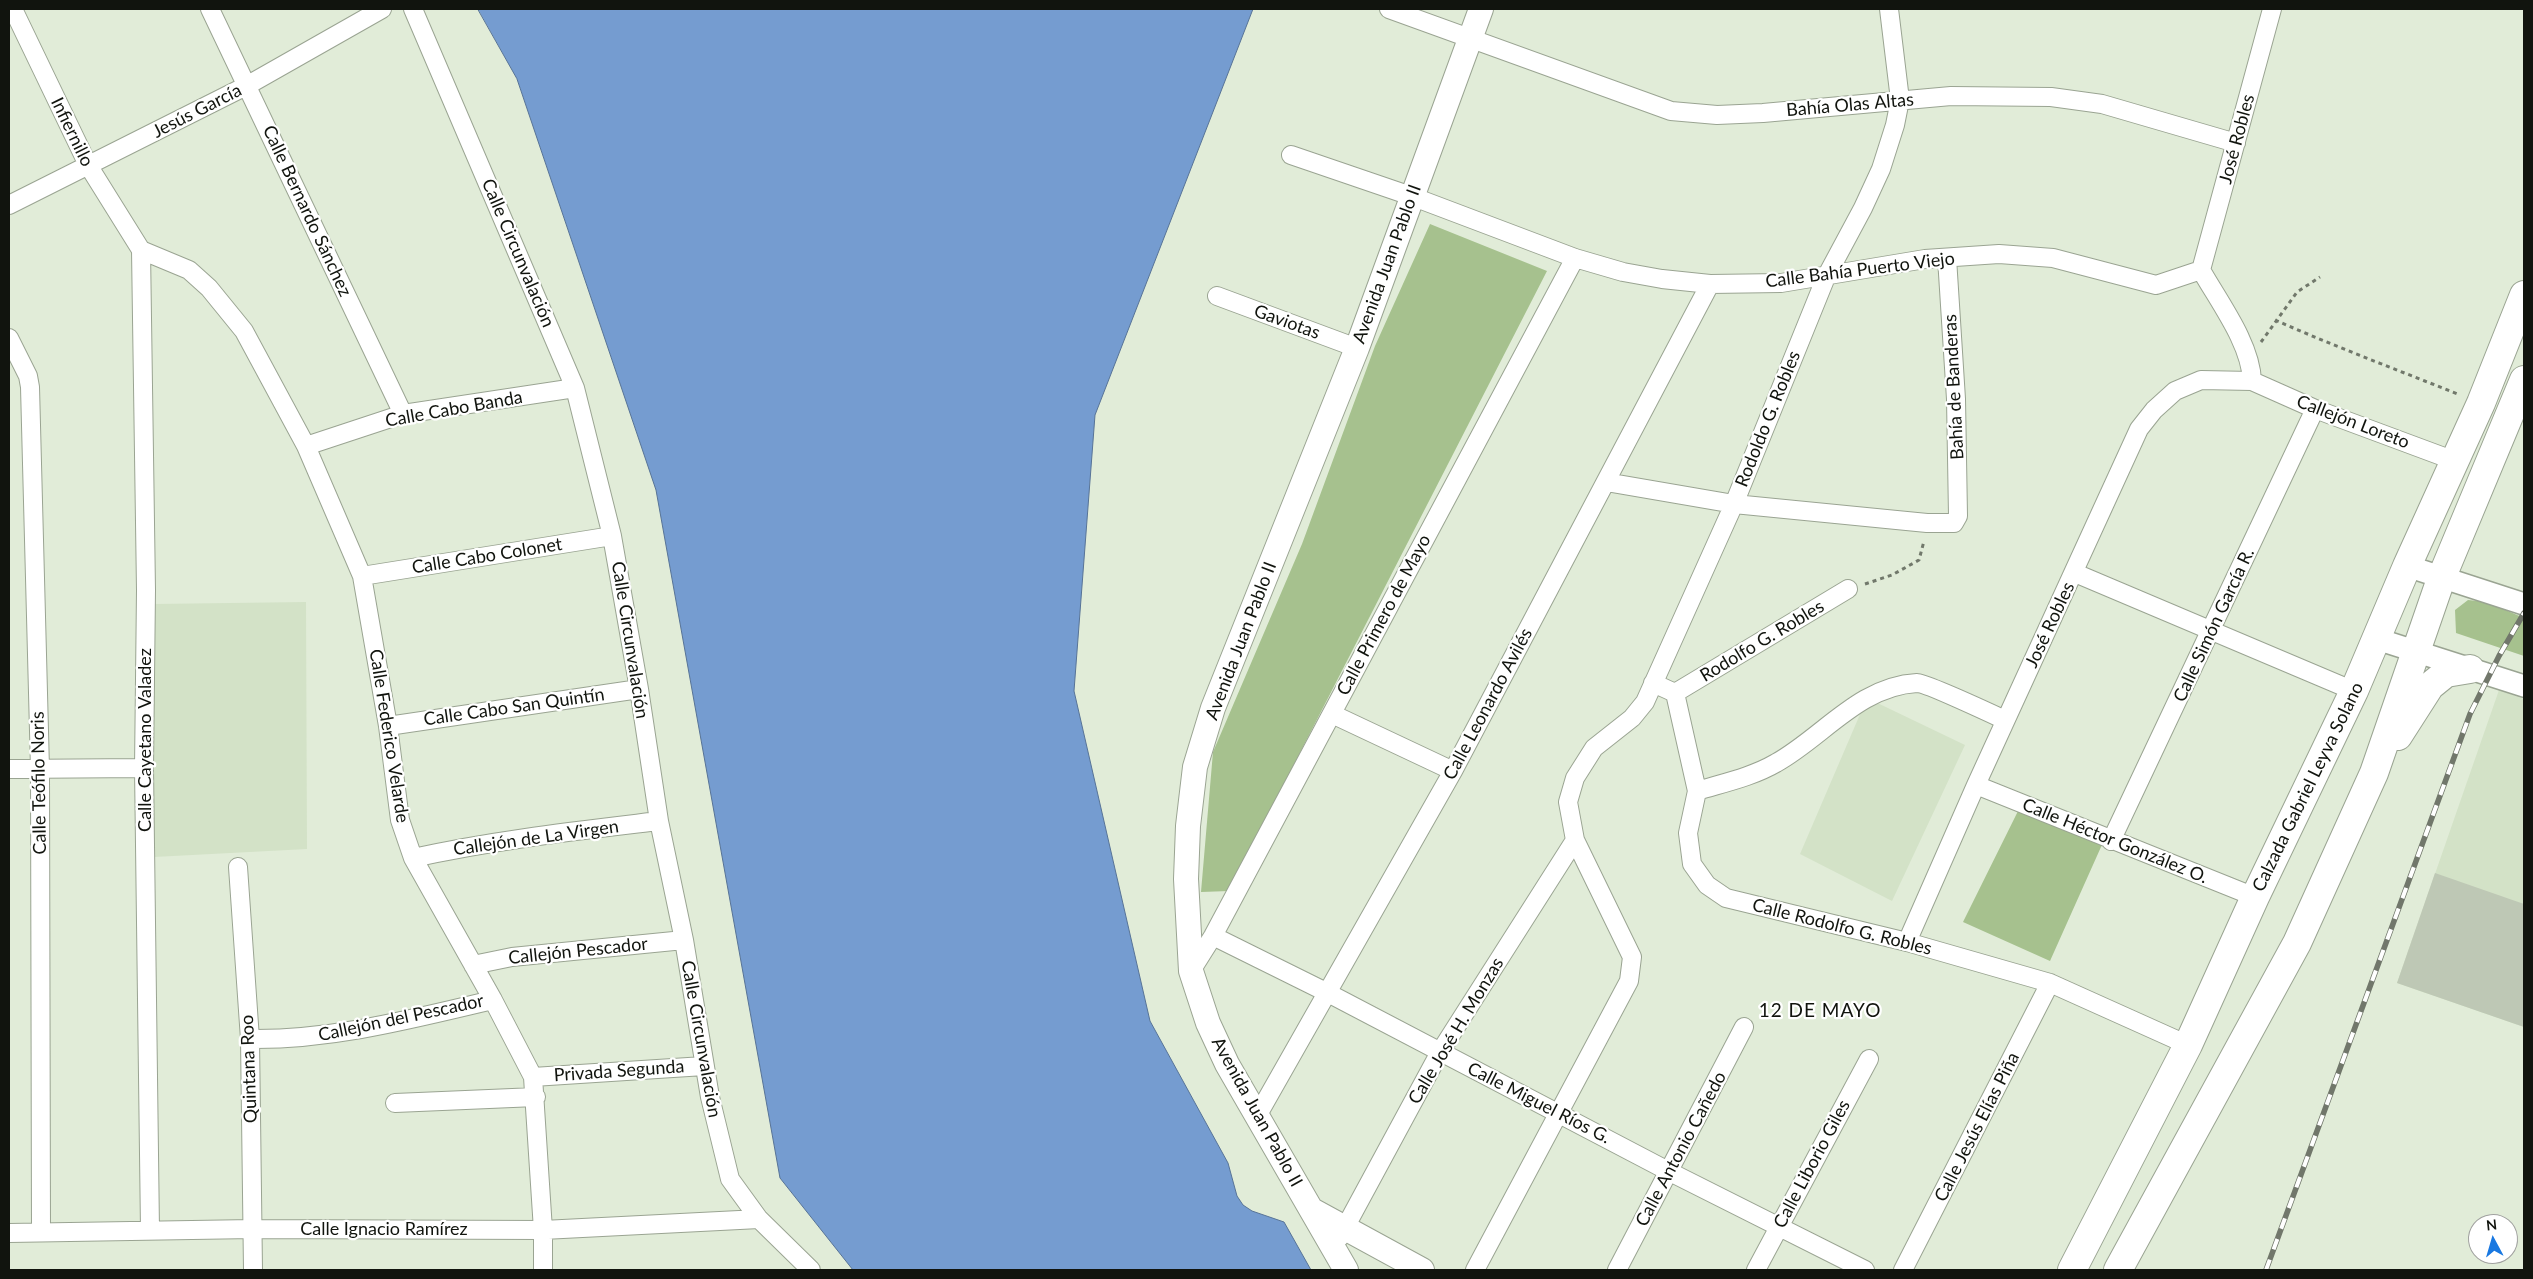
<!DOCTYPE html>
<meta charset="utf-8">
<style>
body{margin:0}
#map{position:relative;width:2533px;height:1279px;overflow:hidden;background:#e1ecd8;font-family:Lato,sans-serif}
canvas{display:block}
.frame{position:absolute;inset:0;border:10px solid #11140e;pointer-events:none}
.north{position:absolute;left:2468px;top:1214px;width:50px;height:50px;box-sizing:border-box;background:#fff;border:1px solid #a0a19f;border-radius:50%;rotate:354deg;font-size:14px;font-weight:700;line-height:20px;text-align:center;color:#11140e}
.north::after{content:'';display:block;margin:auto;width:18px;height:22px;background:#1978e1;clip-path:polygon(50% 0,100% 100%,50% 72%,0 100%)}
</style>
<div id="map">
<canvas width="2533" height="1279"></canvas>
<div class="frame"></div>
<div class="north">N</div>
</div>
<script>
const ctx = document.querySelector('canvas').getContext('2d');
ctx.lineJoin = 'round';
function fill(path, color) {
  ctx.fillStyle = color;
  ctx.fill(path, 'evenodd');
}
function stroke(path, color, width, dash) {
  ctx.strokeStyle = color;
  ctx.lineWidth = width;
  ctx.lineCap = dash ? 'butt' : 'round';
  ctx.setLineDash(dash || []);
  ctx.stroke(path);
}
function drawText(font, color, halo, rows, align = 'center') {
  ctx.font = font + ' Lato,sans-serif';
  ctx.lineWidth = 4.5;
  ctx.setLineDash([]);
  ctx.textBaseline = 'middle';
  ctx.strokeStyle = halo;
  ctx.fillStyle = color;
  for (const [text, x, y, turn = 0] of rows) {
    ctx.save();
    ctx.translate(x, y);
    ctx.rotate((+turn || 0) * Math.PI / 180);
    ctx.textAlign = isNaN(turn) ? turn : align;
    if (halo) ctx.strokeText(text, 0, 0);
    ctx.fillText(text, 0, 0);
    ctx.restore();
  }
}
const built = new Path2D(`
 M306,602L307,849L154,857V604Z
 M2499,690L2524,699V1027L2397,983Z
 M1867,698L1965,745L1892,901L1800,854Z`);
const green = new Path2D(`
 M1430,224L1547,271L1229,891L1201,892L1213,752L1302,544L1375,346Z
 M2468,600L2487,602L2524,618V656L2456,633L2455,610Z
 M2022,803L2105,838L2050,961L1963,922Z`);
const water = new Path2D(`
 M478,9H1253L1095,415L1074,691L1150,1021L1228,1163L1237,1196L1243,1205L1252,1211L1284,1222L1311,1270H853L780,1178L656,490L517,79Z`);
const building = new Path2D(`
 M2435,873L2524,904V1027L2397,983Z`);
const path = new Path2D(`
 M2275,320C2336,347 2398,370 2460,395
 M2261,342L2297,292L2320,277
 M1865,584L1892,575L1919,560L1924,541`);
const minor = new Path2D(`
 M13,9L88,165L141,250
 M210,9L403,414
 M413,9L575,388L612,536L639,689L659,821L684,940L710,1097L730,1179L759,1219L811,1270
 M1389,9L1671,111L1717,115L1763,113L1951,96L2051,97L2102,104L2236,143
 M1291,155L1411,196L1575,258L1623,272L1662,279L1710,284L1781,283L1925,259L1999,254L2053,258L2156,285L2201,270C2219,302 2251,344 2252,381
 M9,205L248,85L382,9
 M141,250L189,270L209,288L244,331L306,446L362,576L388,726L400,820L413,858L493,1000L533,1077L543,1230V1270
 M141,250L146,590L144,768L150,1230
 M2201,270L2272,9
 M1217,296L1357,348
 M9,338L28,376L30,387L40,769L41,1232
 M306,446L403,414L575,388
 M1606,482L1734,504L1927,523H1954L1958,516L1956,399L1947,258
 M2075,573L2354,691
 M362,576L612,536
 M1653,683L1675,693L1697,791L1688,833L1692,864L1707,885L1726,898L1907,942L2050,983L2188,1045
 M1675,693L1848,589
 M1332,714L1453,771
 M388,726L639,689
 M9,769L144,768
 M1976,785L2255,897
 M1697,791C1723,783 1752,777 1776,763C1823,737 1859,686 1917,683C1926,683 1992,714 2005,720
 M2111,841L2315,409
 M413,858C494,840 576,831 659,821
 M238,867L250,1039L253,1270
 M1213,936L1328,993L1670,1172L1865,1270
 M1907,942L1976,785L2139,429L2154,410L2175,391L2201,380L2252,381L2315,409L2455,461
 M473,965L512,957L684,940
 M1191,971L1213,936L1575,258
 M250,1039C333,1040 412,1019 493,1000
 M533,1077L704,1066
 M395,1103L536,1097
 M1256,1118L1453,771L1710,284
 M9,1233L253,1229L543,1230L759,1219
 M1340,1237L1440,1052L1575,840
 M1475,1270L1629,981L1632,957L1575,840L1568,802L1575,778L1594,748L1632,718L1645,702L1734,504L1826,277L1863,208L1881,169L1895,125L1900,100L1889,9
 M1617,1270L1744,1027
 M1756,1270L1869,1059
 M1903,1270L2050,983`);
const tertiary = new Path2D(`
 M2407,566L2524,604
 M2377,639L2524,686`);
const secondary = new Path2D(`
 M1312,1210L1422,1270
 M1346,1270L1227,1064L1208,1023L1191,971L1186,879L1188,826L1195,767L1213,708L1357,348L1481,9`);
const primary = new Path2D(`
 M2398,736L2430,686L2446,673L2470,669
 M2072,1270L2188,1045L2255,897L2354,691L2407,566L2481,403L2524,295
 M2118,1270L2297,943L2374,773L2441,579L2524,380`);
const rail = new Path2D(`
 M2266,1270L2470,714L2499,656L2524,613`);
const streetNames = [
 ["Bahía Olas Altas",1850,105,-5],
 ["Jesús García",197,111,-27],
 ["Infiernillo",72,132,64],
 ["José Robles",2237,139,-75],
 ["Calle Bernardo Sánchez",307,211,65],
 ["Calle Circunvalación",518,253,67],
 ["Avenida Juan Pablo II",1387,264,-70],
 ["Calle Bahía Puerto Viejo",1860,270,-7],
 ["Gaviotas",1287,322,20],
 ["Bahía de Banderas",1954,387,-93],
 ["Calle Cabo Banda",454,409,-10],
 ["Rodoldo G. Robles",1768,419,-68],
 ["Callejón Loreto",2353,422,21],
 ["Calle Cabo Colonet",487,556,-9],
 ["Calle Primero de Mayo",1384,615,-62],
 ["José Robles",2050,625,-65],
 ["Calle Simón García R.",2214,625,-65],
 ["Calle Circunvalación",630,640,81],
 ["Avenida Juan Pablo II",1241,641,-69],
 ["Rodolfo G. Robles",1762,641,-31],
 ["Calle Leonardo Avilés",1488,704,-62],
 ["Calle Cabo San Quintín",514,707,-8],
 ["Calle Federico Velarde",389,736,81],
 ["Calle Cayetano Valadez",145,740,-90],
 ["Calle Teófilo Noris",39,783,-91],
 ["Calzada Gabriel Leyva Solano",2308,787,-64],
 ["Callejón de La Virgen",536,838,-8],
 ["Calle Héctor González O.",2115,841,22],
 ["Calle Rodolfo G. Robles",1842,927,14],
 ["Callejón Pescador",578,951,-6],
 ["Callejón del Pescador",401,1018,-12],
 ["Calle José H. Monzas",1456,1031,-59],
 ["Calle Circunvalación",701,1039,80],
 ["Quintana Roo",249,1069,-92],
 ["Privada Segunda",619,1071,-4],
 ["Calle Miguel Ríos G.",1539,1103,27],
 ["Avenida Juan Pablo II",1257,1112,61],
 ["Calle Jesús Elías Piña",1977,1127,-63],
 ["Calle Antonio Cañedo",1681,1149,-62],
 ["Calle Liborio Giles",1812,1164,-62],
 ["Calle Ignacio Ramírez",384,1229]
];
const neighbourhoodNames = [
 ["12 DE MAYO",1820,1011]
];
fill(built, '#d3e2c7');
fill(green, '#a6c18e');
fill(water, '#759cd0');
stroke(water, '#577396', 1);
fill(building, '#bec8b5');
stroke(minor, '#9aa492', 20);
stroke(tertiary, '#9aa492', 24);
stroke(secondary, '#9aa492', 26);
stroke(primary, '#9aa492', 30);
stroke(path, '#71786b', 3, [4, 4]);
stroke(minor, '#fff', 18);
stroke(tertiary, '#fff', 21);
stroke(secondary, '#fff', 24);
stroke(primary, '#fff', 28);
stroke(rail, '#71776b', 5.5);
stroke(rail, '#fff', 4, [11]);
drawText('18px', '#11140e', '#fff', streetNames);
ctx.letterSpacing = '1px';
drawText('19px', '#11140e', '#fff', neighbourhoodNames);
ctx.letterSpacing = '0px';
</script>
